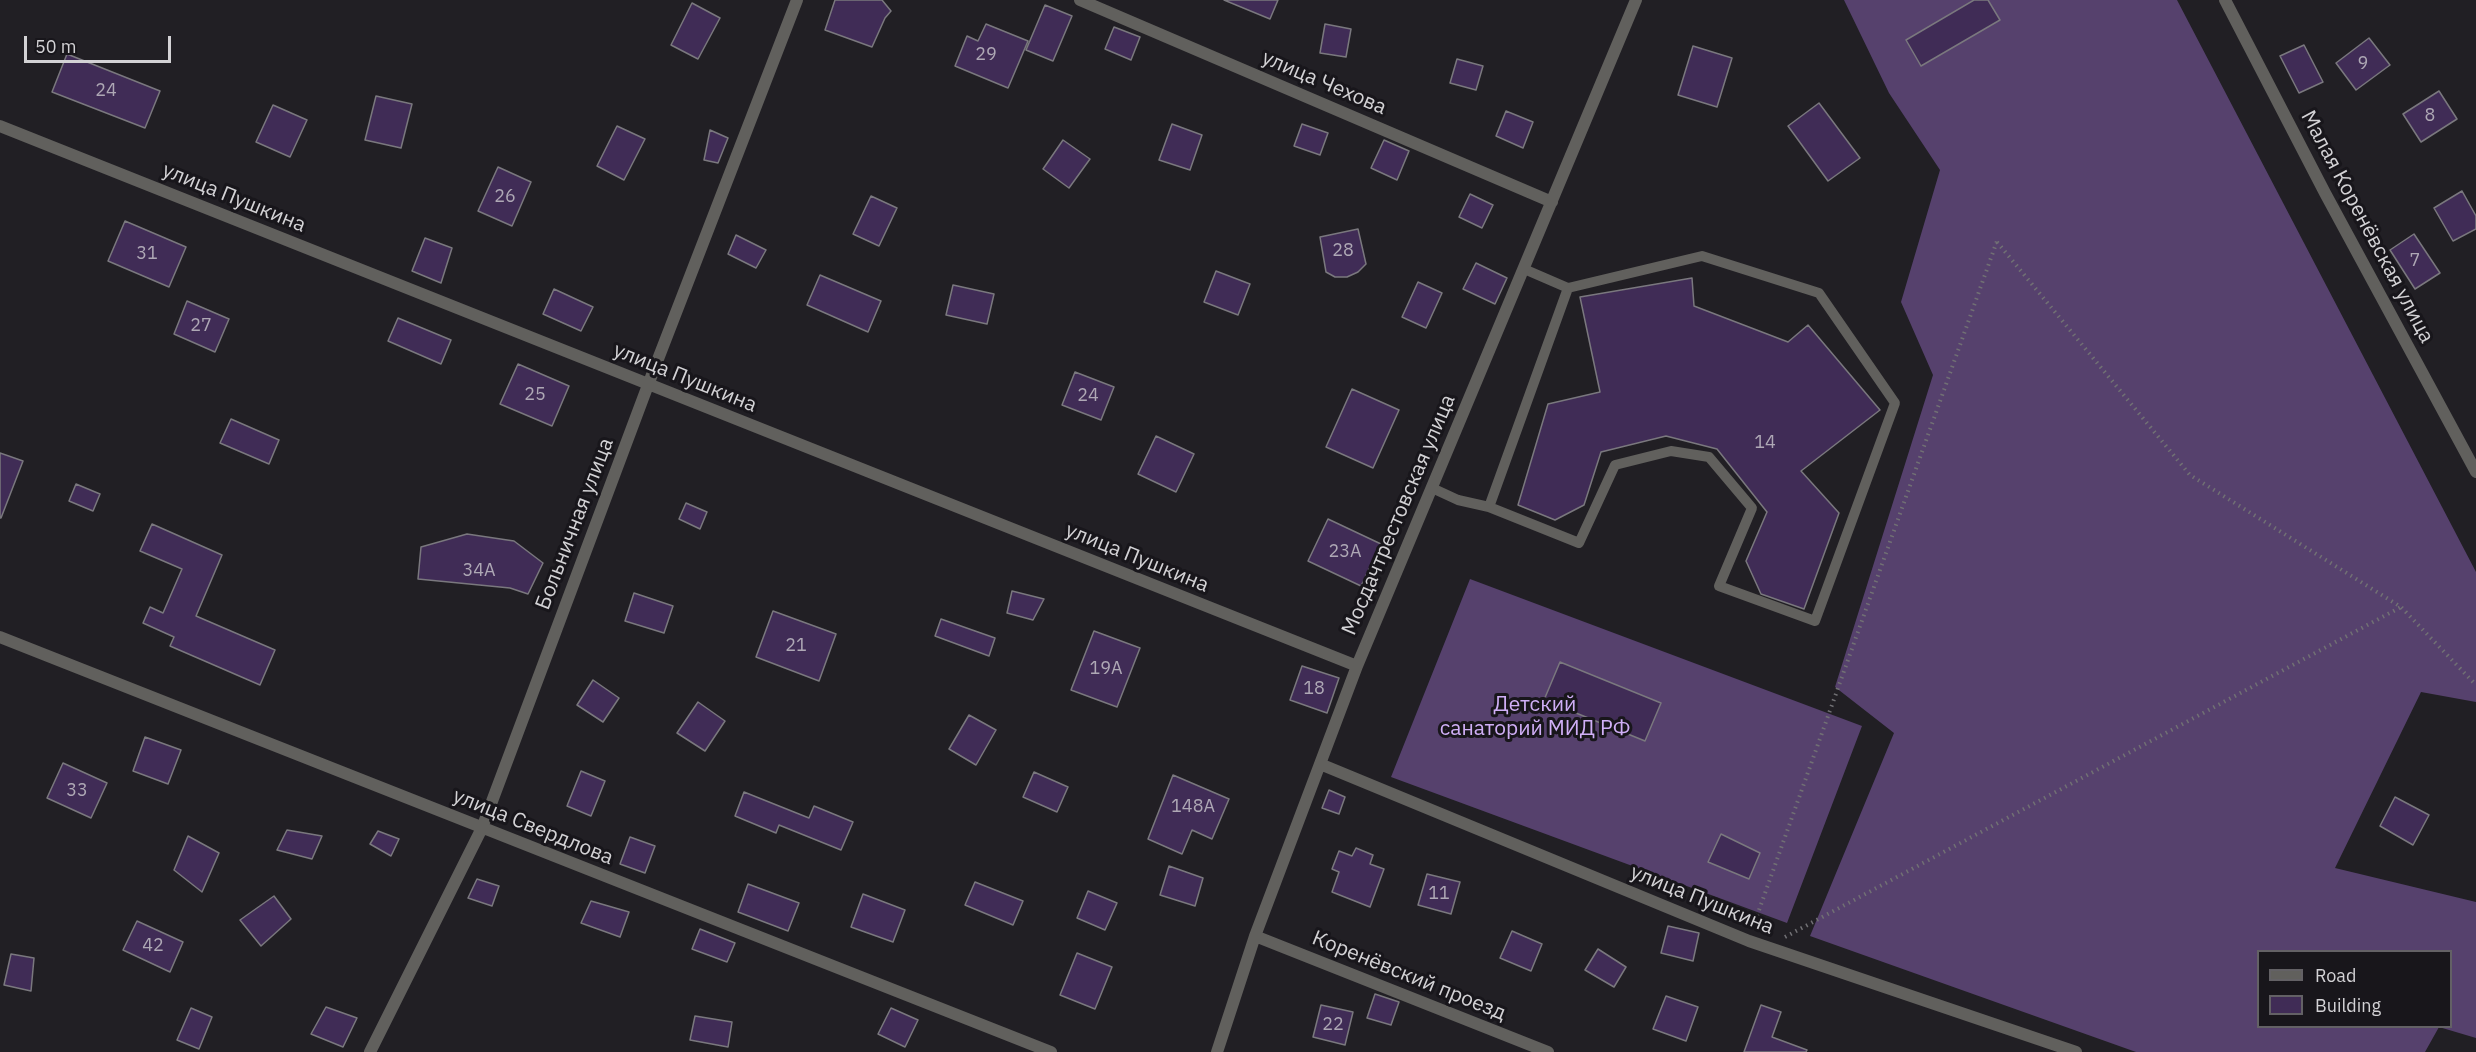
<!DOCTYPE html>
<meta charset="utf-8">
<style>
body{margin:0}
#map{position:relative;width:2476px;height:1052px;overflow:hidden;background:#211f24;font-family:"IBM Plex Sans",sans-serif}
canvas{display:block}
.legend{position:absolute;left:2257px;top:950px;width:195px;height:78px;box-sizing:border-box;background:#18161b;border:2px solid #636165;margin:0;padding:8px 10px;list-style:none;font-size:18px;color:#d3d2d5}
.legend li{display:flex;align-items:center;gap:12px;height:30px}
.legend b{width:30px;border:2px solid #636165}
.scale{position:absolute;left:24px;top:36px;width:147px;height:27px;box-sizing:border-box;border:3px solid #d3d2d5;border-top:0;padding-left:8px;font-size:18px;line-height:21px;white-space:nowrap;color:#d3d2d5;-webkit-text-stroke:4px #18161b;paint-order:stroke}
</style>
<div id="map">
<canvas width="2476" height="1052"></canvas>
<ul class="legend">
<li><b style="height:8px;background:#61605d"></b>Road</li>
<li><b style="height:16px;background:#402c56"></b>Building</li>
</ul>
<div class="scale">50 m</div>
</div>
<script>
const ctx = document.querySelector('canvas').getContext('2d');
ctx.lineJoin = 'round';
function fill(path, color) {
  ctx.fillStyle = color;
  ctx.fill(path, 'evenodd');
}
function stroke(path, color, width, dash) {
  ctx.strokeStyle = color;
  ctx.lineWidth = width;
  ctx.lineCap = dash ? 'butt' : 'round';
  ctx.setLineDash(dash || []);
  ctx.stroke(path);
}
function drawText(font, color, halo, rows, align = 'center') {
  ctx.font = font + ' "IBM Plex Sans",sans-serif';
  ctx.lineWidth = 6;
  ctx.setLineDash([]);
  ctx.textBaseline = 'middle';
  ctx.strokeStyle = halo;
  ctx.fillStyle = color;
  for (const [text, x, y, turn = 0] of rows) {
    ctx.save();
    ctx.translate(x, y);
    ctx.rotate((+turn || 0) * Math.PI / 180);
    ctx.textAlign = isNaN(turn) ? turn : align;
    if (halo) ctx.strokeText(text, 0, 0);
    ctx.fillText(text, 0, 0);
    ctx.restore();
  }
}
const forest = new Path2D(`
 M1844,0H2177L2476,572V702L2421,692L2335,868L2476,902V1038L2439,1027L2425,1052H2136L1810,936L1894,733L1835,687L1933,375L1901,302L1940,170L1889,93ZM2258,952H2450V1026H2258Z
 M1470,579L1862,726L1787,923L1391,777Z`);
const building = new Path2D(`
 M835,0H882L891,11L885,18L872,47L825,30Z
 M1224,0H1278L1270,19Z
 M1974,0H1988L2000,20L1921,66L1906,40Z
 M692,3L720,18L698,59L671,45Z
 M1045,5L1072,16L1053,61L1026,50Z
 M986,24L1028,41L1008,88L955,66L967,36L978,41Z
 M1325,24L1351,29L1346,57L1320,53Z
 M1114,27L1140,37L1131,60L1105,49Z
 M2369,38L2390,65L2356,90L2336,63Z
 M2304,45L2323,82L2299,93L2280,56Z
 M1693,46L1732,58L1717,107L1678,95Z
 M67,54L160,91L145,128L52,92Z
 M1457,59L1483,66L1476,90L1450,83Z
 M2439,91L2457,119L2421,142L2403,114Z
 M376,96L412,104L401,148L365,140Z
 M1819,103L1860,158L1828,181L1788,126Z
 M273,105L307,120L290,157L256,142Z
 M1506,111L1533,122L1523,148L1496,136Z
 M1172,124L1202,135L1190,170L1159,160Z
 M1302,124L1328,133L1320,155L1294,146Z
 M617,126L645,139L624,180L597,166Z
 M710,130L728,138L718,163L704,160Z
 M1063,140L1090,159L1069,188L1043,169Z
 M1384,140L1409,151L1397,180L1371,168Z
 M498,167L531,182L512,226L478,211Z
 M2462,191L2476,216V229L2453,241L2434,208Z
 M1470,194L1493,205L1482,228L1459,217Z
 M871,196L897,208L879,246L853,234Z
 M125,221L186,247L169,287L108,261Z
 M1358,229L1366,264L1358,272L1347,277H1335L1326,272L1320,237Z
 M2414,234L2440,273L2415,289L2390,250Z
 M736,235L766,250L756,268L728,254Z
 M425,238L452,248L441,283L412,271Z
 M1476,263L1507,278L1495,304L1463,289Z
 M1216,271L1250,284L1238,315L1204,302Z
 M820,275L881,301L868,332L807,305Z
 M1692,278L1694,306L1788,342L1808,325L1880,410L1801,471L1839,513L1804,609L1761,594L1746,561L1767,512L1717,449L1666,436L1601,452L1584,505L1555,520L1518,505L1548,404L1600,392L1580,297Z
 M1418,282L1442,293L1426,328L1402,317Z
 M953,285L994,294L987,324L946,315Z
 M554,289L593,307L581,331L543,314Z
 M187,301L229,319L215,352L174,334Z
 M398,318L451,340L441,364L388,341Z
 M518,364L569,386L552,426L500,404Z
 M1075,372L1114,387L1101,420L1062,405Z
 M1352,389L1399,410L1373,468L1326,447Z
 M231,419L279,440L269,464L220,443Z
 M1156,436L1194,454L1176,492L1138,474Z
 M0,453L23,461L1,518H0Z
 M76,484L100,494L93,511L69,501Z
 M686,503L707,512L700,529L679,519Z
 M1328,519L1381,544L1361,586L1308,561Z
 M152,524L222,555L196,616L275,650L260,685L170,646L174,637L143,623L150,607L163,613L182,569L140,551Z
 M467,534L514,541L543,563L528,594L510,588L418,579L421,547Z
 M1012,591L1044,599L1033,620L1007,613Z
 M634,593L673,606L664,633L625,621Z
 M773,611L836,634L819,681L756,657Z
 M941,619L995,638L989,656L935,636Z
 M1094,631L1140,648L1117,707L1071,690Z
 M1560,662L1661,703L1645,741L1544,700Z
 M1302,666L1339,678L1327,713L1290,700Z
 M593,680L619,698L603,722L577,705Z
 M698,702L725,721L705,751L677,733Z
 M969,715L996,730L976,765L949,749Z
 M145,737L181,750L168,784L133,771Z
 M63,763L107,783L91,818L47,798Z
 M581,771L605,781L591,816L567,806Z
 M1034,772L1068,787L1057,812L1023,797Z
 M1173,775L1229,799L1212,839L1192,830L1182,854L1148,839Z
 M1329,790L1345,797L1339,814L1322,808Z
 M744,792L809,818L814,806L853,822L841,850L779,825L776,833L735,816Z
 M2395,797L2429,815L2413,845L2380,826Z
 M287,830L322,836L312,859L277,850Z
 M378,831L399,839L391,856L370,844Z
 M1721,834L1760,853L1749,879L1708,862Z
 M188,836L219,853L202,892L174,870Z
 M630,837L655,846L645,873L620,864Z
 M1356,848L1373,855L1370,864L1384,869L1370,907L1332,892L1339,872L1332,869L1339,851L1352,856Z
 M1169,866L1203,878L1195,906L1160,895Z
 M1427,874L1460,882L1451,914L1418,905Z
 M477,879L499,886L492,906L468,898Z
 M975,882L1023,901L1013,925L965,905Z
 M748,884L799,903L788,931L738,912Z
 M1088,891L1117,903L1105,930L1077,918Z
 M863,894L905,910L893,942L851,927Z
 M274,896L291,919L261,946L240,920Z
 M591,901L629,912L620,937L581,923Z
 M137,921L183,942L170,972L123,950Z
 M1668,926L1699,933L1693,961L1661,953Z
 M700,929L735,943L727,962L692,949Z
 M1512,931L1542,944L1531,971L1500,958Z
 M1598,949L1626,967L1614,987L1585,970Z
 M1077,953L1112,967L1095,1009L1060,995Z
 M11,954L34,958L31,991L4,985Z
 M1375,994L1399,1002L1391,1025L1367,1018Z
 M1666,996L1698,1007L1686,1041L1653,1029Z
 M1321,1005L1353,1012L1345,1045L1313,1037Z
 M1761,1005L1781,1012L1772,1037L1807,1050L1806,1052H1744Z
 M326,1007L357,1018L343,1047L311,1034Z
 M191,1008L212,1017L199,1049L177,1040Z
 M891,1008L918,1020L905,1047L878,1034Z
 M695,1016L732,1022L728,1047L690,1040Z`);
const path = new Path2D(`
 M1997,242L2190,475L2401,607L2476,685
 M1753,927L1997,241
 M1785,937L2401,607`);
const service = new Path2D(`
 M1432,488L1458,500L1489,507L1568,288L1524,269
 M1489,507L1579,543L1615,465L1671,451L1709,457L1752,508L1719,586L1815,621L1895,403L1819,293L1702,256L1568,288`);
const minor = new Path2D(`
 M1080,0L1552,202
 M2225,0L2325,193L2476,472
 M0,126L1357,666
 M0,637L1051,1052
 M1320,764L1749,941L2076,1052
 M1255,936L1548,1052
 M370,1052L482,828L648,385L797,0
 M1217,1052L1255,936L1357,666L1636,0`);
const numberNames = [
 ["29",986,55],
 ["9",2363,64],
 ["24",106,91],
 ["8",2430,116],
 ["26",505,197],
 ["28",1343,251],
 ["31",147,254],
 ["7",2415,261],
 ["27",201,326],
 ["25",535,395],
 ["24",1088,396],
 ["14",1765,443],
 ["23А",1345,552],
 ["34А",479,571],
 ["21",796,646],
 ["19А",1106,669],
 ["18",1314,689],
 ["33",77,791],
 ["148А",1193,807],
 ["11",1439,894],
 ["42",153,946],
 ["22",1333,1025]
];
const streetNames = [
 ["улица Чехова",1324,83,23],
 ["улица Пушкина",234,198,22],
 ["Малая Коренёвская улица",2367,227,62],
 ["улица Пушкина",685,378,22],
 ["Мосдачтрестовская улица",1399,515,-67],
 ["Больничная улица",575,524,-69],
 ["улица Пушкина",1137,558,22],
 ["улица Свердлова",533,827,22],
 ["улица Пушкина",1702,900,22],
 ["Коренёвский проезд",1409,976,22]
];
const parkNames = [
 ["Детский",1535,705],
 ["санаторий МИД РФ",1535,729]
];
fill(forest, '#56416d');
fill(building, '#402c56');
stroke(building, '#7a787e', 1.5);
stroke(path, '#717074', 4, [1.5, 4.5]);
stroke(service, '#61605d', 10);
stroke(minor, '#61605d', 12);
drawText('18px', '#aea8b5', null, numberNames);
drawText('21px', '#d3d2d5', '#18161b', streetNames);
drawText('21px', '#d0aff7', '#18161b', parkNames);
</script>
